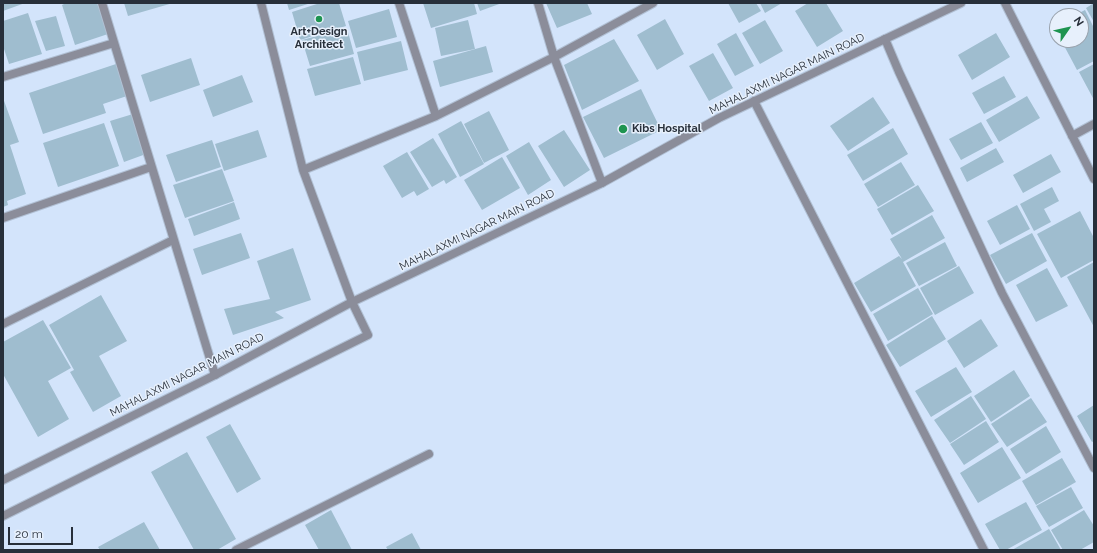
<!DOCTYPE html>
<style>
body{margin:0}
#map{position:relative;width:1097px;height:553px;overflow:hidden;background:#d3e4fb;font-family:Raleway,sans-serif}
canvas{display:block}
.frame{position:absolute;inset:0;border:4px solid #272f3a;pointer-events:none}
.north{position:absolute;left:1049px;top:8px;width:40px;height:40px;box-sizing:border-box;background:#e7f0fc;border:1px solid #9aa3ae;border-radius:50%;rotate:56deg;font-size:11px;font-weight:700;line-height:16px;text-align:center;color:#272f3a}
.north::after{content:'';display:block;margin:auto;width:14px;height:18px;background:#1e9450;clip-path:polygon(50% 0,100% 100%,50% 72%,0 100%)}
.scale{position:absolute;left:8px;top:527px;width:65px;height:18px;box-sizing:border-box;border:2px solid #272f3a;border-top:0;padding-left:5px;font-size:12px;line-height:14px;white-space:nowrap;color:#272f3a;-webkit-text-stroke:3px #e7f0fc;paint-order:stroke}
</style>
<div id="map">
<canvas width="1097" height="553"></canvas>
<div class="frame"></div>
<div class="north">N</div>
<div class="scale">20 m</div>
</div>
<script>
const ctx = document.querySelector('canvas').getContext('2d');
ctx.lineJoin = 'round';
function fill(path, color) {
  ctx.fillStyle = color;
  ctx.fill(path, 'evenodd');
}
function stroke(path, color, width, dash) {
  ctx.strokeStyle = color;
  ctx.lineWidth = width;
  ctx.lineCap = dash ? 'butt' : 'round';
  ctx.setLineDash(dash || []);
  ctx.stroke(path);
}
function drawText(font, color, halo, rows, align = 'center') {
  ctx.font = font + ' Raleway,sans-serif';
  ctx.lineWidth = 3;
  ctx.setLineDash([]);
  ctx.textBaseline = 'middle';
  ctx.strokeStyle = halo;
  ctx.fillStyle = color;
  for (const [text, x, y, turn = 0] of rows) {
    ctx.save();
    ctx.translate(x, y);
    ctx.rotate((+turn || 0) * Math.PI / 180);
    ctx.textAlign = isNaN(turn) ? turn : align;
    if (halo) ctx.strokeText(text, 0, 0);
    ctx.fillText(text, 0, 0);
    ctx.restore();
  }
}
const building = new Path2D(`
 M3,3H25L3,11Z
 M66,3H97L108,34L75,45L62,5Z
 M124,3H173L128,16Z
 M287,3H311L289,10Z
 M320,3H339L346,26L300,40L292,12Z
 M423,3H474L477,14L431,28Z
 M477,3H502L480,11Z
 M546,3H587L592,14L557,28Z
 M728,3H756L761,11L739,23Z
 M760,3H782L765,13Z
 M808,3H826L843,31L817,47L795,11Z
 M1094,3V22L1086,8Z
 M389,9L397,37L356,48L348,21Z
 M1085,10L1094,28V61L1077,70L1061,40H1081V16H1073Z
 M28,13L42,54L9,64L3,46V21Z
 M56,16L65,46L46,51L35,21Z
 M665,19L684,54L657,70L637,35Z
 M468,20L475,49L441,56L435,28Z
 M765,20L783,51L760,64L742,33Z
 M347,28L354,54L310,66L302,40Z
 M736,33L754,66L735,76L717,44Z
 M996,33L1010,57L972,80L958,55Z
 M614,39L639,81L582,110L564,65Z
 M401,41L408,70L364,81L357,52Z
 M486,46L493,72L440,87L433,61Z
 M713,53L733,88L709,101L689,66Z
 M353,57L361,84L315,96L307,69Z
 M191,58L200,85L150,102L141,75Z
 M116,64L127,96L103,104L106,113L43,134L29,93Z
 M1094,64V100L1079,72Z
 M242,75L253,102L213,117L203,90Z
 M1004,76L1016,97L984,114L972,93Z
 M641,89L661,130L604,158L583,117Z
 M1027,96L1040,118L999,142L986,120Z
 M873,97L890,123L848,151L830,126Z
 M3,98L19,142L10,145L26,194L7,201L8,205L3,207Z
 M489,111L509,150L484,163L464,124Z
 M133,114L146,154L124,162L110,121Z
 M461,121L484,164L460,177L438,134Z
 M981,122L993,143L961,160L949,139Z
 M104,123L119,166L58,187L43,143Z
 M893,128L908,154L863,181L847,155Z
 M258,130L267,157L224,171L215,144Z
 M564,130L590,170L564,187L538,146Z
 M433,138L457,177L446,184L444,180L432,187L410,152Z
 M212,140L221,167L176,182L166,155Z
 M529,142L551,180L528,195L506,156Z
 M996,148L1004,162L967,182L960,168Z
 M407,152L429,189L417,196L414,191L402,198L383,166Z
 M1051,154L1061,172L1023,193L1013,175Z
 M502,157L520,188L482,210L464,180Z
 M901,162L915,185L878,207L864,184Z
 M222,169L234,201L185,218L173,185Z
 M918,185L934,211L892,235L877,209Z
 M1052,187L1059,201L1044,209L1051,222L1034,231L1020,204Z
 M234,202L240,219L194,236L188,219Z
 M1017,205L1030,229L1000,245L987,221Z
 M1080,211L1094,238V260L1061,278L1037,234Z
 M932,215L945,238L903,262L916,286L871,312L854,283L899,256L902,259L890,239Z
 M241,233L250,258L202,275L193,249Z
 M1032,233L1047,261L1006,284L990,255Z
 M945,242L957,266L919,286L906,263Z
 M293,248L311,300L275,312L284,318L233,335L224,309L270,299L257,261Z
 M1094,262V327L1067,277Z
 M959,266L974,293L935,315L920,288Z
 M1047,268L1068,306L1036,322L1016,285Z
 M918,288L933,314L888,341L873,314Z
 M101,295L127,341L99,356L121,396L93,412L70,372L74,370L49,325Z
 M932,316L946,339L900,367L886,345Z
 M981,319L998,346L964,368L947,341Z
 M43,320L71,368L48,381L69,419L38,437L3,374V342Z
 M956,367L972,392L931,417L915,391Z
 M1014,370L1030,396L991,422L974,396Z
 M971,396L986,419L950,443L934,420Z
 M1031,398L1047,422L1007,447L991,424Z
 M1094,405V441L1092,442L1077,416Z
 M986,421L999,442L964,465L950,444Z
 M230,424L261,479L237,493L206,437Z
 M1046,426L1061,452L1026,474L1010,449Z
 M1002,447L1021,478L978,503L960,473Z
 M187,452L236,539L217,550H194L151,472Z
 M1062,458L1076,482L1036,505L1022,481Z
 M1071,487L1083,508L1049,527L1036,506Z
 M1026,502L1042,530L1006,550H1000L985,524Z
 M331,510L352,550H319L305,525Z
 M1084,510L1094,526V542L1080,550H1063L1051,530Z
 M144,522L160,550H100L98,547Z
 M1049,529L1061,550H1012Z
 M412,533L421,550H388L386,547Z`);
const minor = new Path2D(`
 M102,3L215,375
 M538,3L554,57L602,183
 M1005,3L1094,179
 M885,39L899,72L1002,293L1094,468
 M3,77L114,43
 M754,101L984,550
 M436,116L554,57L653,3
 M1072,136L1094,124
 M303,170L436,116L399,3
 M3,218L151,167
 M3,324L173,240
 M3,516L368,335L352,302L303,170L261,3
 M236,550L429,454`);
const tertiary = new Path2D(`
 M3,480L215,375L352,302L602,183L719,118L961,3`);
const markers = [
 [319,19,4,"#1e9450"],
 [623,129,5,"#1e9450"]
];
const poiNames = [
 ["Art+Design",319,32],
 ["Architect",319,45],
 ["Kibs Hospital",632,129,"left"]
];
const streetNames = [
 ["MAHALAXMI NAGAR MAIN ROAD",787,74,-26],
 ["MAHALAXMI NAGAR MAIN ROAD",477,230,-26],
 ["MAHALAXMI NAGAR MAIN ROAD",187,375,-27]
];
fill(building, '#9fbdcf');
stroke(minor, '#b1c0d4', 10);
stroke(tertiary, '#b1c0d4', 10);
stroke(minor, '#8b8d9a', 8);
stroke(tertiary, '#8b8d9a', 8);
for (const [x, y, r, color] of markers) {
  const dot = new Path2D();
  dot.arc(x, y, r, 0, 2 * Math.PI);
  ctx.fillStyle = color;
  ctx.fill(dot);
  stroke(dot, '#e7f0fc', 1.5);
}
drawText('bold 11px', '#272f3a', '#e7f0fc', poiNames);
drawText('11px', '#272f3a', '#e7f0fc', streetNames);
</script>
